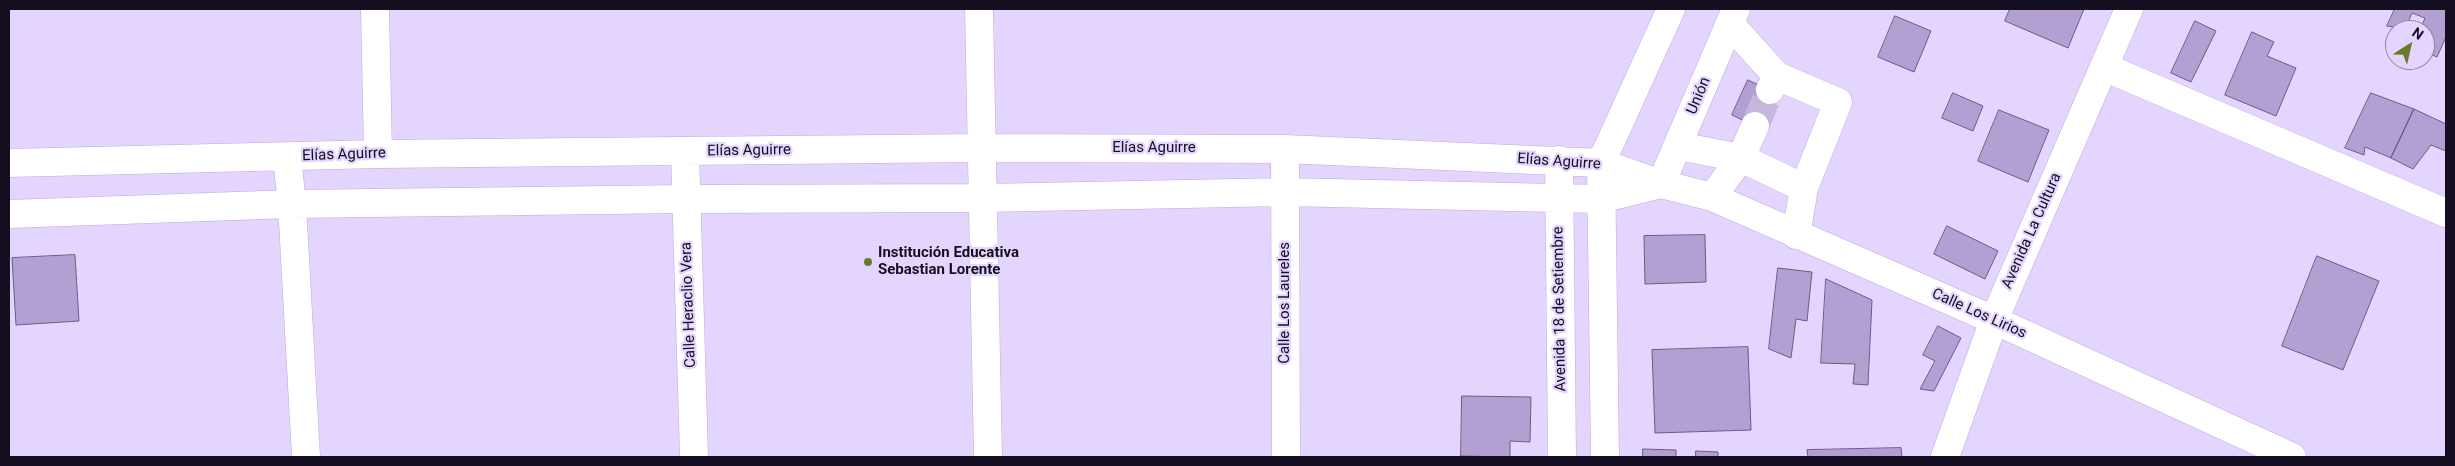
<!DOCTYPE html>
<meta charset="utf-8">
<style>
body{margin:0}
#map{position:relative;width:2455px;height:466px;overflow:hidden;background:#e4d5ff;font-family:Roboto,sans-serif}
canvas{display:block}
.frame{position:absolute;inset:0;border:10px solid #150e20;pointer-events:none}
.north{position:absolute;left:2385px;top:20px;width:50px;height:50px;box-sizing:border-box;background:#e4d5ff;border:1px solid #9185a6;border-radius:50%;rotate:35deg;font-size:14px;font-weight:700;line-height:20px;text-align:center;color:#150e20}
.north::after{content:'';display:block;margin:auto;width:18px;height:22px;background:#677b2b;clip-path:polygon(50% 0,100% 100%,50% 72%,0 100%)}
</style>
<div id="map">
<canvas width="2455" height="466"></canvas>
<div class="frame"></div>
<div class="north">N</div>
</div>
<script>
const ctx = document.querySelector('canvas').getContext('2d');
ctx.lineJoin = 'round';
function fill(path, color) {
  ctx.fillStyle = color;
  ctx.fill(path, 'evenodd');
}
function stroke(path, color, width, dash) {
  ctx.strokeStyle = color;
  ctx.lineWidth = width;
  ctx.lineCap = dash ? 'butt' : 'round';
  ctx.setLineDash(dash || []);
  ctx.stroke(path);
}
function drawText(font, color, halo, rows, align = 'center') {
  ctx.font = font + ' Roboto,sans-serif';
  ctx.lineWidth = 4.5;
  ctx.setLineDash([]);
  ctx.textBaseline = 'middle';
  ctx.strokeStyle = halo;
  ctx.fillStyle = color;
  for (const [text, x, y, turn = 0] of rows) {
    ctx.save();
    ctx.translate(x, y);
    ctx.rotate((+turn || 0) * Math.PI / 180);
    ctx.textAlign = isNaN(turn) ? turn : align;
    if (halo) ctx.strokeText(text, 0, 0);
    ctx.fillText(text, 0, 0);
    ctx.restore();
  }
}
const building = new Path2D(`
 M2010,9H2084L2068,48L2005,21Z
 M2395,9H2446V37L2437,57L2425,52V30H2420L2425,18L2412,13L2405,29L2387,26Z
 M1895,16L1931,31L1914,72L1878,57Z
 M2195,21L2216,31L2191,82L2171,73Z
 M2252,32L2274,42L2267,56L2296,68L2276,116L2225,95Z
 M2407,60H2416L2411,70L2404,67Z
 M1748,80L1775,93L1759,128L1732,115Z
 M1953,93L1983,106L1973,131L1942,118Z
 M2371,93L2414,109L2391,158L2365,147L2364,155L2345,148Z
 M2414,109L2446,124V151L2431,145L2413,169L2391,158Z
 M1999,110L2049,130L2028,182L1978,161Z
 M1947,226L1998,251L1985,279L1934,254Z
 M1705,235L1706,282L1645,284L1644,236Z
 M75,255L79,321L16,325L12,258Z
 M2317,256L2379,281L2343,370L2282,346Z
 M1778,268L1812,272L1807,321L1796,319L1791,358L1769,349Z
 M1826,279L1872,300L1868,385L1853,384L1855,364L1821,363Z
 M1938,326L1961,338L1934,391L1920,389L1935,361L1923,355Z
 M1748,347L1751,430L1655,433L1652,350Z
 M1462,396L1531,397L1530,442L1510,441V457L1461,456Z
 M1901,448L1902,457H1808L1807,450Z
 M1643,449L1676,450V457H1643Z
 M1696,451L1718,452V457H1696Z`);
const minorTunnel = new Path2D(`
 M1755,126L1770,90`);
const minor = new Path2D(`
 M375,9L378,154
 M979,9L988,457
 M1730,24L1777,76L1770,90
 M2104,67L2446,213
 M1777,76L1838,102L1804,188
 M1678,146L1741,158L1755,126
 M1285,149L1286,457
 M685,152L694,457
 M287,157L292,204L306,457
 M1559,160L1562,457
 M9,163L378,154L981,148L1285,149L1601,163L1661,184L1712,197L1994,320L2292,457
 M1661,184L1736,9
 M1712,197L1741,158L1804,188L1796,235
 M9,214L292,204L686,199L983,198L1285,192L1601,199L1661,184
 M1605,457L1601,163L1671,9
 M1945,457L1994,320L2129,9`);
const markers = [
 [868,262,5,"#677b2b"]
];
const streetNames = [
 ["Unión",1699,96,-67],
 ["Elías Aguirre",1154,148],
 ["Elías Aguirre",749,151,-1],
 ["Elías Aguirre",344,155,-2],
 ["Elías Aguirre",1559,162,4],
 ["Avenida La Cultura",2032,231,-66],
 ["Calle Los Laureles",1285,303,-90],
 ["Calle Heraclio Vera",689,305,-92],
 ["Avenida 18 de Setiembre",1560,309,-91],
 ["Calle Los Lirios",1979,314,24]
];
const poiNames = [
 ["Institución Educativa",878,253],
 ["Sebastian Lorente",878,270]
];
fill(building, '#b3a0d2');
stroke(building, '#6c5a88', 1);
stroke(minorTunnel, '#c5b7de', 28, [28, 14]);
stroke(minor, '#bdaadd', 29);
stroke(minor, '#fff', 28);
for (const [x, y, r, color] of markers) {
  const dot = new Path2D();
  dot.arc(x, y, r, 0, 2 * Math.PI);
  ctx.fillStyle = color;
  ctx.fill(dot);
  stroke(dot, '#e4d5ff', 2);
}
drawText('15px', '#150e20', '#e4d5ff', streetNames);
drawText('bold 15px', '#150e20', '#e4d5ff', poiNames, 'left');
</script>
